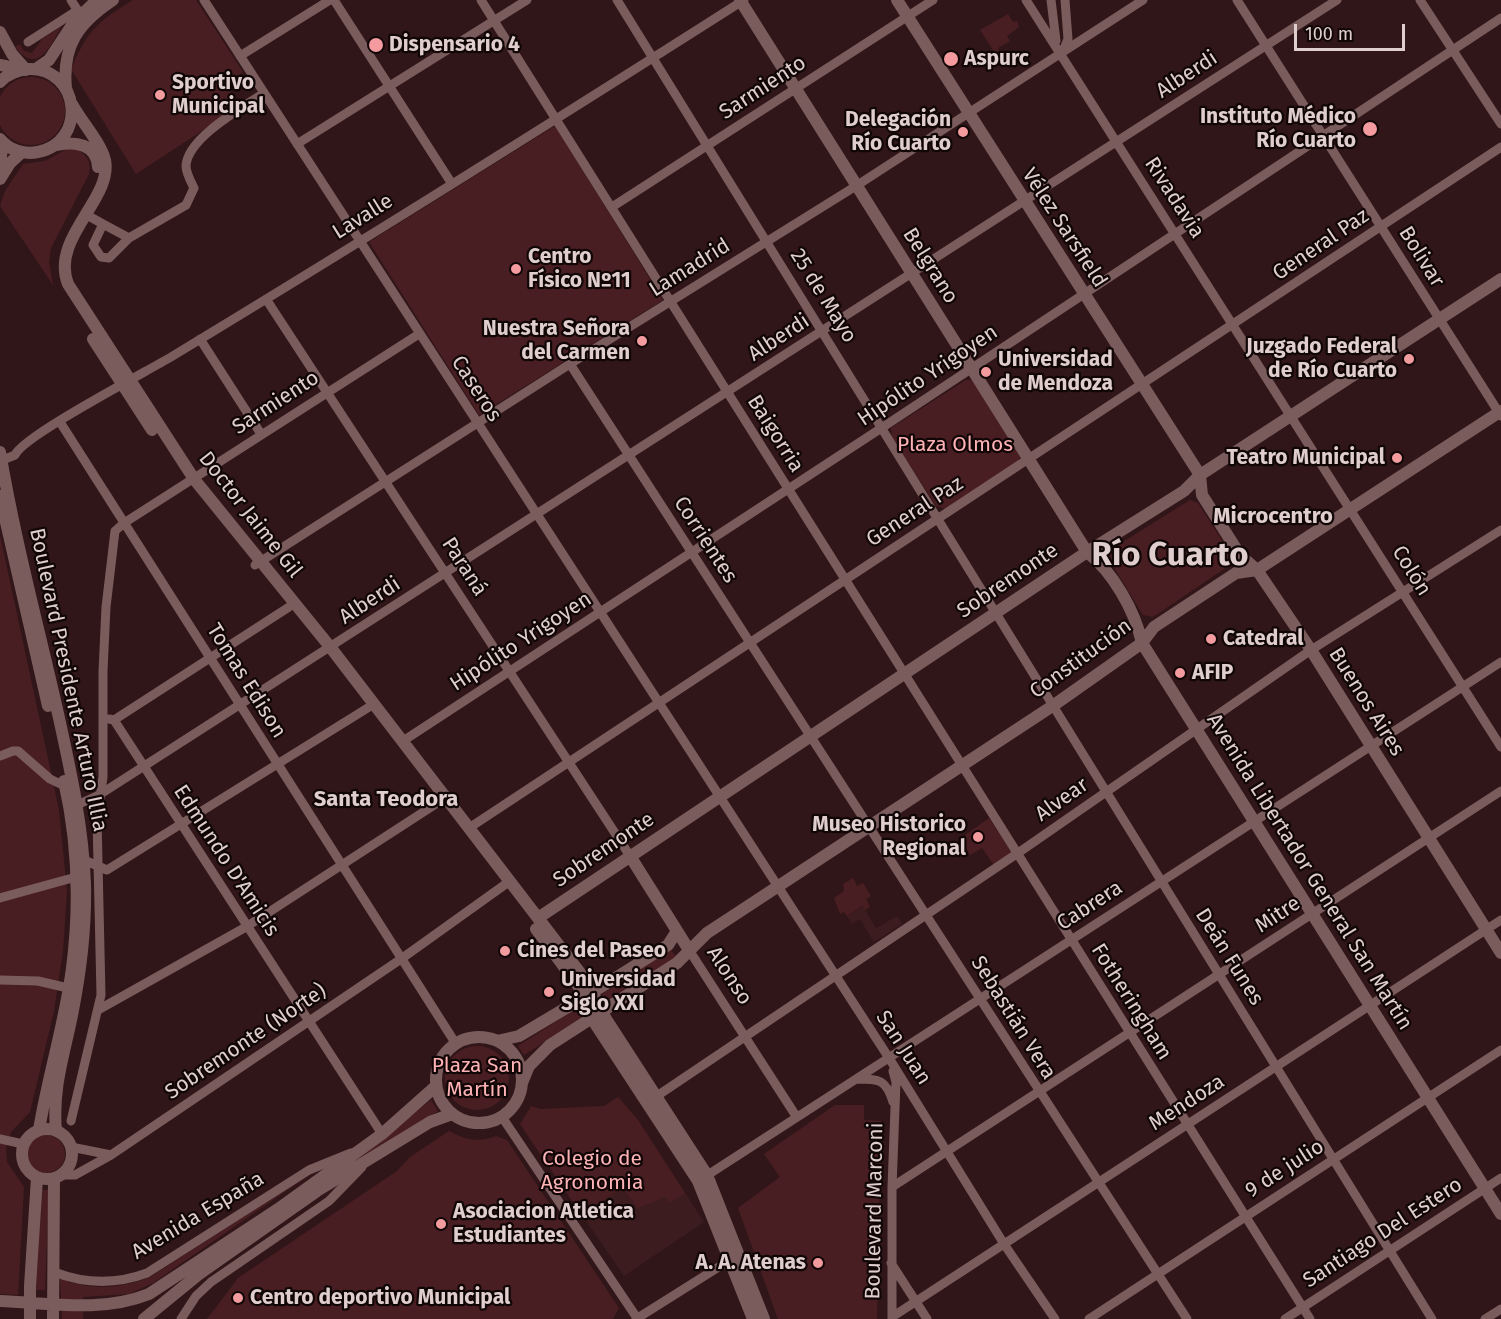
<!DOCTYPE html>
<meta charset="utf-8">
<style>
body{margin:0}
#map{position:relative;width:1501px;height:1319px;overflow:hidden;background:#301618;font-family:"Fira Sans",sans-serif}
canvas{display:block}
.scale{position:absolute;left:1294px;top:24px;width:111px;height:27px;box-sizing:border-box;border:3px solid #e0cece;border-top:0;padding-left:8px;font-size:18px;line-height:21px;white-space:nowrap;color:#e0cece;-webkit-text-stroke:4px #100606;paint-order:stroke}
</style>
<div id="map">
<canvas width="1501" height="1319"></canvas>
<div class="scale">100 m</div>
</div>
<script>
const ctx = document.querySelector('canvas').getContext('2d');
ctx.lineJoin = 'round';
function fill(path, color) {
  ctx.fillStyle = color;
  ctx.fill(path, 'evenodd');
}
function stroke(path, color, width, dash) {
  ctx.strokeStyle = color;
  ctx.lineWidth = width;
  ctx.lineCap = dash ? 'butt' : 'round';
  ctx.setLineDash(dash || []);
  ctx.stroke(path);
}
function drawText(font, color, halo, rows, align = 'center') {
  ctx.font = font + ' "Fira Sans",sans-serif';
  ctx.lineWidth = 4.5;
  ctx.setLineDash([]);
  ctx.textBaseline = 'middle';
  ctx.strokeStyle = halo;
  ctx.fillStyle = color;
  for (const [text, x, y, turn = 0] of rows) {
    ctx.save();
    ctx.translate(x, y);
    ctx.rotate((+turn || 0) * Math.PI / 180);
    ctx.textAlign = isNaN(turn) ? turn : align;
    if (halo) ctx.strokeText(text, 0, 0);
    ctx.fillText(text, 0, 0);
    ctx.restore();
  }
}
const built = new Path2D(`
 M863,906L876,928L897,916L902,924L874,942L860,919L852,924L847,916Z
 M638,1120L704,1222L624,1276L527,1135L564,1139Z`);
const green = new Path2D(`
 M133,0H196L243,72L226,84L240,106L136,174L71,69C88,30 97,22 133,0Z
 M1008,14L1013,22L1017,21L1019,27L1007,36L1010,41L998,48L1001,53L997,56L980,30Z
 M62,26C50,46 38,76 15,47L20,44L24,51L32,53L42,39Z
 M-3 111a34 34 0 1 1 68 0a34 34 0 1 1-68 0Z
 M555,126L663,300L479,415L369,242Z
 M77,149C88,156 91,162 89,174L51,248L49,262L53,285L0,206L5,191L23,164L45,161L65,150Z
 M966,380H971L976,385L1020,457L1018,461L946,509L936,506L892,437L891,428Z
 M1190,500L1198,503L1232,556L1233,563L1153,617L1143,615L1105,553Z
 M0,535L59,810L67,891L63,951L54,1011L30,1112L11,1132L6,1147L7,1162L24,1187L18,1295L0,1294Z
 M989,818L1012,853L994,865L982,848L970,855L960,839Z
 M853,878L857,886L863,883L871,896L866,899L870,907L865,910L862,906L847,916L844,912L840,914L834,898L844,891L843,884Z
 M670,949L677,958L606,1004L602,994Z
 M580,1006L584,1017L524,1055L518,1046Z
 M445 1078a32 32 0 1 1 64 0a32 32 0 1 1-64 0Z
 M618,1097L638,1120L685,1193L670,1202L665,1197L638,1208L623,1188L581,1214L520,1124L531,1106L541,1109L604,1106Z
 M431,1100L438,1111L348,1165Z
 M835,1105H864V1120L881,1121L877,1319H778L738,1208L780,1177L764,1154Z
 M449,1131C466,1140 478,1143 496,1136L507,1140L619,1308L613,1319H207L238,1278L397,1171L410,1157Z
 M27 1154a19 19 0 1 1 38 0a19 19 0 1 1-38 0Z
 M309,1175L153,1283L129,1294L83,1297V1319H62L60,1278C89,1291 120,1289 150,1277Z
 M41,1190H49L45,1290H34Z`);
const minor = new Path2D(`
 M71,0L80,14
 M204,0L889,1058L1004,1244L1055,1319
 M334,0L452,184
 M481,0L1310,1319
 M617,0L1432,1319
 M1026,0L1501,747
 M1051,0L1056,41
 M1237,0L1501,416
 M1420,0L1501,124
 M28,42L78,10
 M1062,54L1068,39L1065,0
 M240,56L330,0
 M297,144L527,0
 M612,207L933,0
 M85,214L103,224L93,245L101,257L109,258L129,238L186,205L194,188C191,182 186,173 186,166C187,138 242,108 264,93
 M103,224L129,238
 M266,299L630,856
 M200,339L261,434
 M570,364L1187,1319
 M60,422L456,1044
 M0,461L15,455C23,436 144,373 171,357C363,241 554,121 744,0
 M255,565L570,364L856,186L1143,0
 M109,719L114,720L289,607
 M114,720L382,1134
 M403,741L883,427L1501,18
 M0,756L13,751H18L50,779L69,788
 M77,805L99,795L1337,0
 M469,828L1501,147
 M78,861L84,860L107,870L374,704
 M0,898L76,877
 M689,950L796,1116
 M0,980L38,981L68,988
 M98,1010L246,927L445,798
 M857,1079C879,1079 886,1079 893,1102
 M651,1100L1018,853L1311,650L1501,530
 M502,1117L637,1318
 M71,1121L101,995L97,818L103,777V671L106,607L115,531L124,523L419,334
 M0,1139L23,1144
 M71,1147L111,1155
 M62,1175H75L111,1155L401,959L510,881
 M703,1178L1501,662
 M892,1187L1501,791
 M891,1263L927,1319
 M54,1272C85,1284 115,1285 147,1273L309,1170L351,1153
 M892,1317L1501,920
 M181,1319L196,1296L211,1282L329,1201L362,1167
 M636,1319L733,1258
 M892,1319V1187L896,1082L893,1071
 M1089,1319L1501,1050
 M1285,1319L1501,1178
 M1485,1319L1501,1309`);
const secondary = new Path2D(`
 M740,0L1087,552C1113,572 1135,611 1142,643L1501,1214
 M897,0L1200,475L1202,495L1240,555L1257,570L1311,650L1501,953
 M0,32L12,54L26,70
 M0,65L21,69
 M36,69L49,60L74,22L97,0
 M0,82C8,73 17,70 29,69C80,68 88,142 38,152C24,155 9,150 0,139
 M66,88C62,46 78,23 113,0
 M72,104C81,121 101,143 105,160C113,199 50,238 68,284L194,479L331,648L587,982L606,1019L707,1175L764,1319
 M57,145C75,141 97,144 98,167
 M0,162L3,143
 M0,179L10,163L22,152
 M93,339L152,430
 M0,452C15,541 39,629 59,718C71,773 83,827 85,884C86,926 81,969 73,1010C65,1053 52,1086 56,1131
 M0,496L48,706
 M630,856L689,950
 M538,918L1087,552L1184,491L1200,475L1501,279
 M536,929L579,987L596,1025L698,1181L753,1319
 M436 1080a43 43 0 1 1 86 0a43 43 0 1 1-86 0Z
 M497,1041L519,1036L593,992L668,945L677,931
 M522,1083L529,1066L550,1045L677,963L707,933L1054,705L1142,643L1154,627L1236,573L1257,570L1501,411
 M22 1154a25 25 0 1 1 50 0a25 25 0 1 1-50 0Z
 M39,1130C48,1075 65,1023 72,968C80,906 78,842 64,781
 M0,1301C49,1303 102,1313 149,1294L278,1209L382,1134L436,1086
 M30,1319V1286L37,1178
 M53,1319L54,1179
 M144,1319L199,1274L317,1191L430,1122L452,1114`);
const markers = [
 [376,45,8,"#f49b9f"],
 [951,59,8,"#f49b9f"],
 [160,95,6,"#f49b9f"],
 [1370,129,8,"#f49b9f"],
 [963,132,6,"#f49b9f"],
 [516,269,6,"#f49b9f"],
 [642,341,6,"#f49b9f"],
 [1409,359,6,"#f49b9f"],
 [986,372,6,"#f49b9f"],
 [1397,458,6,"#f49b9f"],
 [1211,639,6,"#f49b9f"],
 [1180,673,6,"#f49b9f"],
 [978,837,6,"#f49b9f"],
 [505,951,6,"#f49b9f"],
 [549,992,6,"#f49b9f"],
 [441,1224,6,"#f49b9f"],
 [818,1263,6,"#f49b9f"],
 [238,1298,6,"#f49b9f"]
];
const poiNames = [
 ["Dispensario 4",389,45],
 ["Aspurc",964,59],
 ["Sportivo",172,83],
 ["Municipal",172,107],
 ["Instituto Médico",1356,117,"right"],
 ["Río Cuarto",1356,141,"right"],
 ["Delegación",951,120,"right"],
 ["Río Cuarto",951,144,"right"],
 ["Centro",528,257],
 ["Físico Nº11",528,281],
 ["Nuestra Señora",630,329,"right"],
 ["del Carmen",630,353,"right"],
 ["Juzgado Federal",1397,347,"right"],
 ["de Río Cuarto",1397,371,"right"],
 ["Universidad",998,360],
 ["de Mendoza",998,384],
 ["Teatro Municipal",1385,458,"right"],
 ["Catedral",1223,639],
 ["AFIP",1192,673],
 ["Museo Historico",966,825,"right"],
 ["Regional",966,849,"right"],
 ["Cines del Paseo",517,951],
 ["Universidad",561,980],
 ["Siglo XXI",561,1004],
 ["Asociacion Atletica",453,1212],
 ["Estudiantes",453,1236],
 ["A. A. Atenas",806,1263,"right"],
 ["Centro deportivo Municipal",250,1298]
];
const streetNames = [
 ["Alberdi",1187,75,-33],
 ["Sarmiento",763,88,-33],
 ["Rivadavia",1174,198,57],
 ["Lavalle",363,217,-32],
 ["Vélez Sarsfield",1064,228,57],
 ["General Paz",1321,245,-34],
 ["Bolivar",1421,257,58],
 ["Belgrano",930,266,58],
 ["Lamadrid",690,268,-32],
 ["25 de Mayo",823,296,58],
 ["Alberdi",779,338,-33],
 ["Hipólito Yrigoyen",928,376,-34],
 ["Caseros",476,389,57],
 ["Sarmiento",276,403,-33],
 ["Baigorria",775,434,58],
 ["General Paz",915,512,-33],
 ["Doctor Jaime Gil",250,515,52],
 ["Corrientes",705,540,57],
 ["Paraná",464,567,57],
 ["Colón",1411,571,58],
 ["Sobremonte",1008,581,-34],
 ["Alberdi",370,601,-33],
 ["Hipólito Yrigoyen",521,642,-33],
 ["Constitución",1081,659,-36],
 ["Boulevard Presidente Arturo Illia",68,680,78],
 ["Tomas Edison",246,681,58],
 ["Buenos Aires",1366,702,58],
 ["Alvear",1062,800,-35],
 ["Sobremonte",604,850,-34],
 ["Edmundo D'Amicis",226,861,57],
 ["Avenida Libertador General San Martín",1309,872,58],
 ["Cabrera",1090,906,-33],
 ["Mitre",1278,915,-33],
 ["Deán Funes",1229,957,58],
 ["Alonso",729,976,57],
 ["Fotheringham",1131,1002,58],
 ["Sebastián Vera",1013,1018,58],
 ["Sobremonte (Norte)",246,1042,-34],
 ["San Juan",903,1048,57],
 ["Mendoza",1187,1103,-33],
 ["9 de julio",1285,1169,-33],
 ["Boulevard Marconi",875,1211,-89],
 ["Avenida España",198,1216,-31],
 ["Santiago Del Estero",1383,1233,-33]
];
const parkNames = [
 ["Plaza Olmos",955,445],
 ["Plaza San",477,1066],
 ["Martín",477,1090],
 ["Colegio de",592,1159],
 ["Agronomia",592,1183]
];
const neighbourhoodNames = [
 ["Microcentro",1273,517],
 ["Santa Teodora",386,800]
];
const townNames = [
 ["Río Cuarto",1170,556]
];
fill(built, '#3d1c1f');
fill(green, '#491e22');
stroke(minor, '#7b5c5d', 9);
stroke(secondary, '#7b5c5d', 12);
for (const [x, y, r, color] of markers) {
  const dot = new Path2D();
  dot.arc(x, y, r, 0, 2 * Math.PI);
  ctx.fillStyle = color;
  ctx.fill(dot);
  stroke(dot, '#100606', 2);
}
drawText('bold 21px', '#e0cece', '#100606', poiNames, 'left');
drawText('21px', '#e0cece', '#100606', streetNames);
drawText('21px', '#fdb2b5', '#100606', parkNames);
drawText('bold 22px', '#e0cece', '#100606', neighbourhoodNames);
drawText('bold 33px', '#e0cece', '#100606', townNames);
</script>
